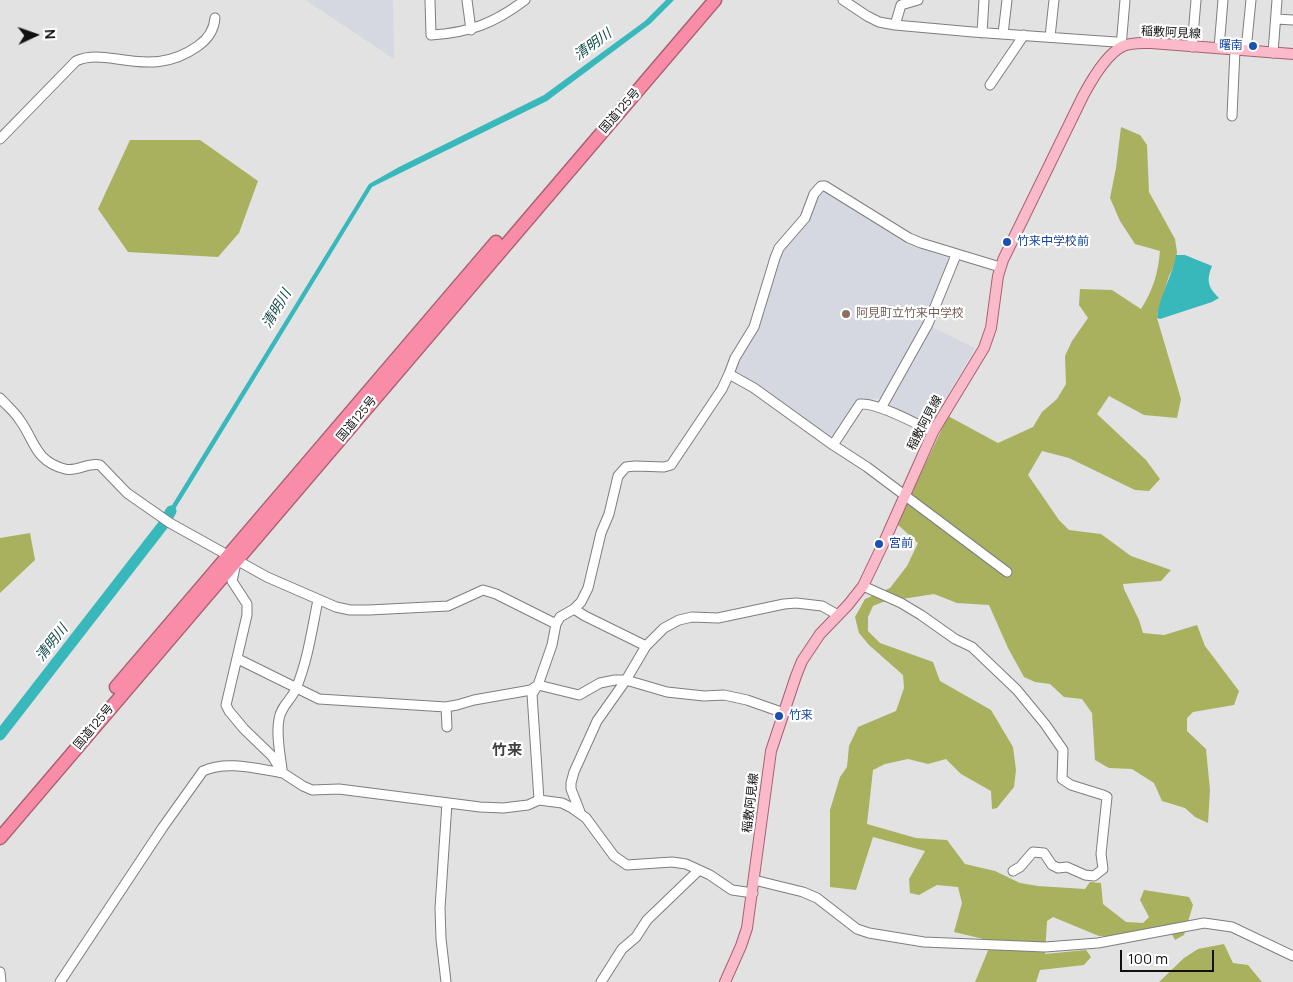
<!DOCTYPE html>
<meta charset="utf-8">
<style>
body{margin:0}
#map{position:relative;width:1293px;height:982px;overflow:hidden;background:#e2e2e3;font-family:Manrope,sans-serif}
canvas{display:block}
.north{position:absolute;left:10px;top:10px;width:50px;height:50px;-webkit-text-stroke:4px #fff;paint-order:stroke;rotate:87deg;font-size:14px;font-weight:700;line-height:20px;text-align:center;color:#101011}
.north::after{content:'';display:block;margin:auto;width:18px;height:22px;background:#101011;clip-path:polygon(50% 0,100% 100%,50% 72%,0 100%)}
.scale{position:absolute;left:1120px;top:950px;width:94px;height:22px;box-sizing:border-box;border:2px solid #101011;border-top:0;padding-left:6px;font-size:15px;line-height:18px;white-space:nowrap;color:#101011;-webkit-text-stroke:4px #fff;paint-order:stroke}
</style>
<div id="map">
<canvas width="1293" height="982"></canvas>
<div class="north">N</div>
<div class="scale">100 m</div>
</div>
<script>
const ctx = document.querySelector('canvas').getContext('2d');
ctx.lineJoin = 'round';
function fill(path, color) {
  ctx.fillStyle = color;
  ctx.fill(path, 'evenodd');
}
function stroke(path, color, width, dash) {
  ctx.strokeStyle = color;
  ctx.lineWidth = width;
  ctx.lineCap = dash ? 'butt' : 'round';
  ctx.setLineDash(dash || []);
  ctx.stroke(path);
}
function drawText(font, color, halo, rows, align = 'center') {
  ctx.font = font + ' Manrope,"Noto Sans JP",sans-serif';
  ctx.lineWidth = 4.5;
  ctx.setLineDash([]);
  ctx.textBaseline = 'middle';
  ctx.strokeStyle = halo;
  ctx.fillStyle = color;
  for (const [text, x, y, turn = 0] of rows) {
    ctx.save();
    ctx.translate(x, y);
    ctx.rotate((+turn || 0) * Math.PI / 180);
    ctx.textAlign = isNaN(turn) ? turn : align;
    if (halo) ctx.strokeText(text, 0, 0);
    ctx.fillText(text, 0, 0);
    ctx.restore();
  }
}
const built = new Path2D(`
 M307,0H393L394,59L310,3Z
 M824,189L920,248L948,258L951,261L926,324L975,348L930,426L878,398L857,403L833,438L735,374L734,365L778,261L815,199Z`);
const forest = new Path2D(`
 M1121,127L1140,135L1147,145L1149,192L1175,239L1177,252L1175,264L1169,276L1158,311L1157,318L1181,399L1177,418L1144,415L1109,396L1097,414L1146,460L1160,479L1149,491L1135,490L1069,458L1042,451L1028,475L1059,520L1069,530L1101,534L1131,556L1171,570L1161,581L1123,584L1124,589L1139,620L1143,633L1164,635L1197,625L1205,646L1239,691L1234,705L1193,712L1187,718V731L1206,749L1210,790L1208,823L1195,817L1185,808L1162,801L1154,783L1132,769L1109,768L1095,760L1092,713L1082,699L1064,697L1050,684L1035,682L1024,677L1008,648L989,605L957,603L934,594L883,602L873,606L868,617V631L880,643L933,662L940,681L991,710L1013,747L1016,770L1014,787L997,808L992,809L991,791L961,774L946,759L928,764L908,759L885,764L873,770L867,824L916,838L947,840L965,864L995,871L1020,883L1038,886L1085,889L1090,882L1101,883L1103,904L1126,922L1143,923L1149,917L1140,900L1144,890L1189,897L1193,905L1184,935L1175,940L1167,925L1117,936H1099L1053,917L1047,921L1045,954L1086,950L1091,957L1084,965L1040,970L1036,982H975L992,941L954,932L962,903L958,887L937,885L919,895L910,893L909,879L925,851L873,837L856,890L830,887V810L840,777L847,767L849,746L858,727L896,711L904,688L903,675L869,645L859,633L855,617L865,599L890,588L907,566L918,543L897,524L948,416L998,443L1033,427L1042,412L1057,399L1066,384L1065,356L1072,341L1088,318L1079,305L1080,289L1112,290L1141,309C1153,290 1158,274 1160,251L1135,244L1120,221L1110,198L1116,168Z
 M130,140H200L258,181L239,233L218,257L128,252L98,209Z
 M30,533L35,560L0,593V538Z
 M1224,944L1233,963L1248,965L1262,982H1159L1184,958L1198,949Z`);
const water = new Path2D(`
 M666,0H674L650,24L547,101L372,187L188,488L170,517L166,515L369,184L399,167L544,95L645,21Z
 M1176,255H1185L1212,266C1206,281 1208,287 1219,298L1212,302L1160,319L1157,318C1159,295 1173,276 1176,255Z`);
const river = new Path2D(`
 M0,735L163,525L171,511`);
const minor = new Path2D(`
 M430,0L431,35C469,33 495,23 525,0
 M467,0L471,30
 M843,0L867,16L879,22L895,25L973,32L1116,42L1121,47
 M1276,19L1293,20
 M895,25L901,5L918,0
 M982,33L984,0
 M1003,34L1007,0
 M1050,37L1054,0
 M1121,47L1125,0
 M1192,47L1196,0
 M1219,48L1223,0
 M1246,50L1251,0
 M1273,53L1277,0
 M990,85L1024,35
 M1232,116L1235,50
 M0,139L76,61C89,55 103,57 117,59C148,64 171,65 198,46C208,39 214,30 215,18
 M729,374L754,388L833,445L860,404C877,402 917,424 933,432
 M0,398C6,405 14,411 19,419C35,440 34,461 65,469C77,472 88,462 100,465L127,493L170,523L267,577L336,607L350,610H369L448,606L483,590L496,594L556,624
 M881,408L928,324L956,255
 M833,445L867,467L1007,572
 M236,563L232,581L247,604V615L226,705L229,711L244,729L272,756L283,773L303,786L312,790L339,789L480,807L503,808L528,805L539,800L562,803L572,808L586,818L614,856L627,865L672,862L686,864L710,875L732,890L753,893
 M863,586L901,603L921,615L955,639L972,647L1017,690L1045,724L1063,750L1062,779L1071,785L1103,795L1107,797L1101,854L1103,869L1094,876L1085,875L1067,867L1058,868L1052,865L1044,853L1033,852L1020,867L1013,871
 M574,609L585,616L646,646
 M238,659L319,699L446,707L457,705L474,700L531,690L538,685L579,695L600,683L615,680H626L667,692L704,696L724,695L747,700L784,713
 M446,707L447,727
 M282,769C280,753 276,735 279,719C281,705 293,699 297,686C308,659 312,629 318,600
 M539,800L532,694L538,685L552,645L556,624L560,617L574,609L581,602L588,588L601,533L609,514L618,476L626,467L635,466L664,467L671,465L722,389L729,374L735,358L754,327L775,258L779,248L805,218L814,194L821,186H825L909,238L921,243L1000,267
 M580,812L571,789V783L574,772L597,721L626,680L646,646L664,628L679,620L692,617L718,618L784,604L796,603L822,606L838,615
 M754,880L803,892L817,898L857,929L869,933L924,942L1045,947L1098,943L1204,923L1232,927L1293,956
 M0,972L1,982
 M60,982L163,827L203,771C227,760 257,769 283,773
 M446,982L441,939L440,908L447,803
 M601,982L622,949L636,937L647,920L699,870`);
const major = new Path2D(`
 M725,982L741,946L747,928L771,751L796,676L802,661L820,634L848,605L863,586L885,540L933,432L984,348L991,328L998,276L1003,260L1083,96C1091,81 1106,54 1123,46C1132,42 1142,43 1151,43L1293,54`);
const highway = new Path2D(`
 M116,687L496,242
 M0,838L715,0`);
const markers = [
 [1253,46,5,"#1a4fb4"],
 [1007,242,5,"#1a4fb4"],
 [846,314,5,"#8d6e63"],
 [879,544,5,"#1a4fb4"],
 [779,716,5,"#1a4fb4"]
];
const streetNames = [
 ["稲敷阿見線",1171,33,3],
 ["国道125号",620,111,-49],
 ["国道125号",357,419,-50],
 ["稲敷阿見線",925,423,-62],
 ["国道125号",94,727,-50],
 ["稲敷阿見線",751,803,-83]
];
const transitNames = [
 ["曙南",1243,46,"right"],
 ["竹来中学校前",1017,242],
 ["宮前",889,544],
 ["竹来",789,716]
];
const educationNames = [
 ["阿見町立竹来中学校",856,314]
];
const waterNames = [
 ["清明川",593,45,-36],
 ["清明川",277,309,-59],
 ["清明川",52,643,-52]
];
const quarterNames = [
 ["竹来",507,751]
];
fill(built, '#d5d8e0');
fill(forest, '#a9b15e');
fill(water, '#39b8bc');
stroke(river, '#39b8bc', 11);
stroke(minor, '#7e7e7f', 11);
stroke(major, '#a76172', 12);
stroke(highway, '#a76172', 15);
stroke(minor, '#fff', 9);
stroke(major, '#fbbaca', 10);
stroke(highway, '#f98ca6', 12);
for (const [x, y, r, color] of markers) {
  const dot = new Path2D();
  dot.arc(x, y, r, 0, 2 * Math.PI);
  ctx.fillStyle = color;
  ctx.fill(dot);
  stroke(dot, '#fff', 2);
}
drawText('12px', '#101011', '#fff', streetNames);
drawText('12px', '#164399', '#fff', transitNames, 'left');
drawText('12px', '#785e54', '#fff', educationNames, 'left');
drawText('italic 14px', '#134a4b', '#fff', waterNames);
drawText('bold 15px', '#3f3f40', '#fff', quarterNames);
</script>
